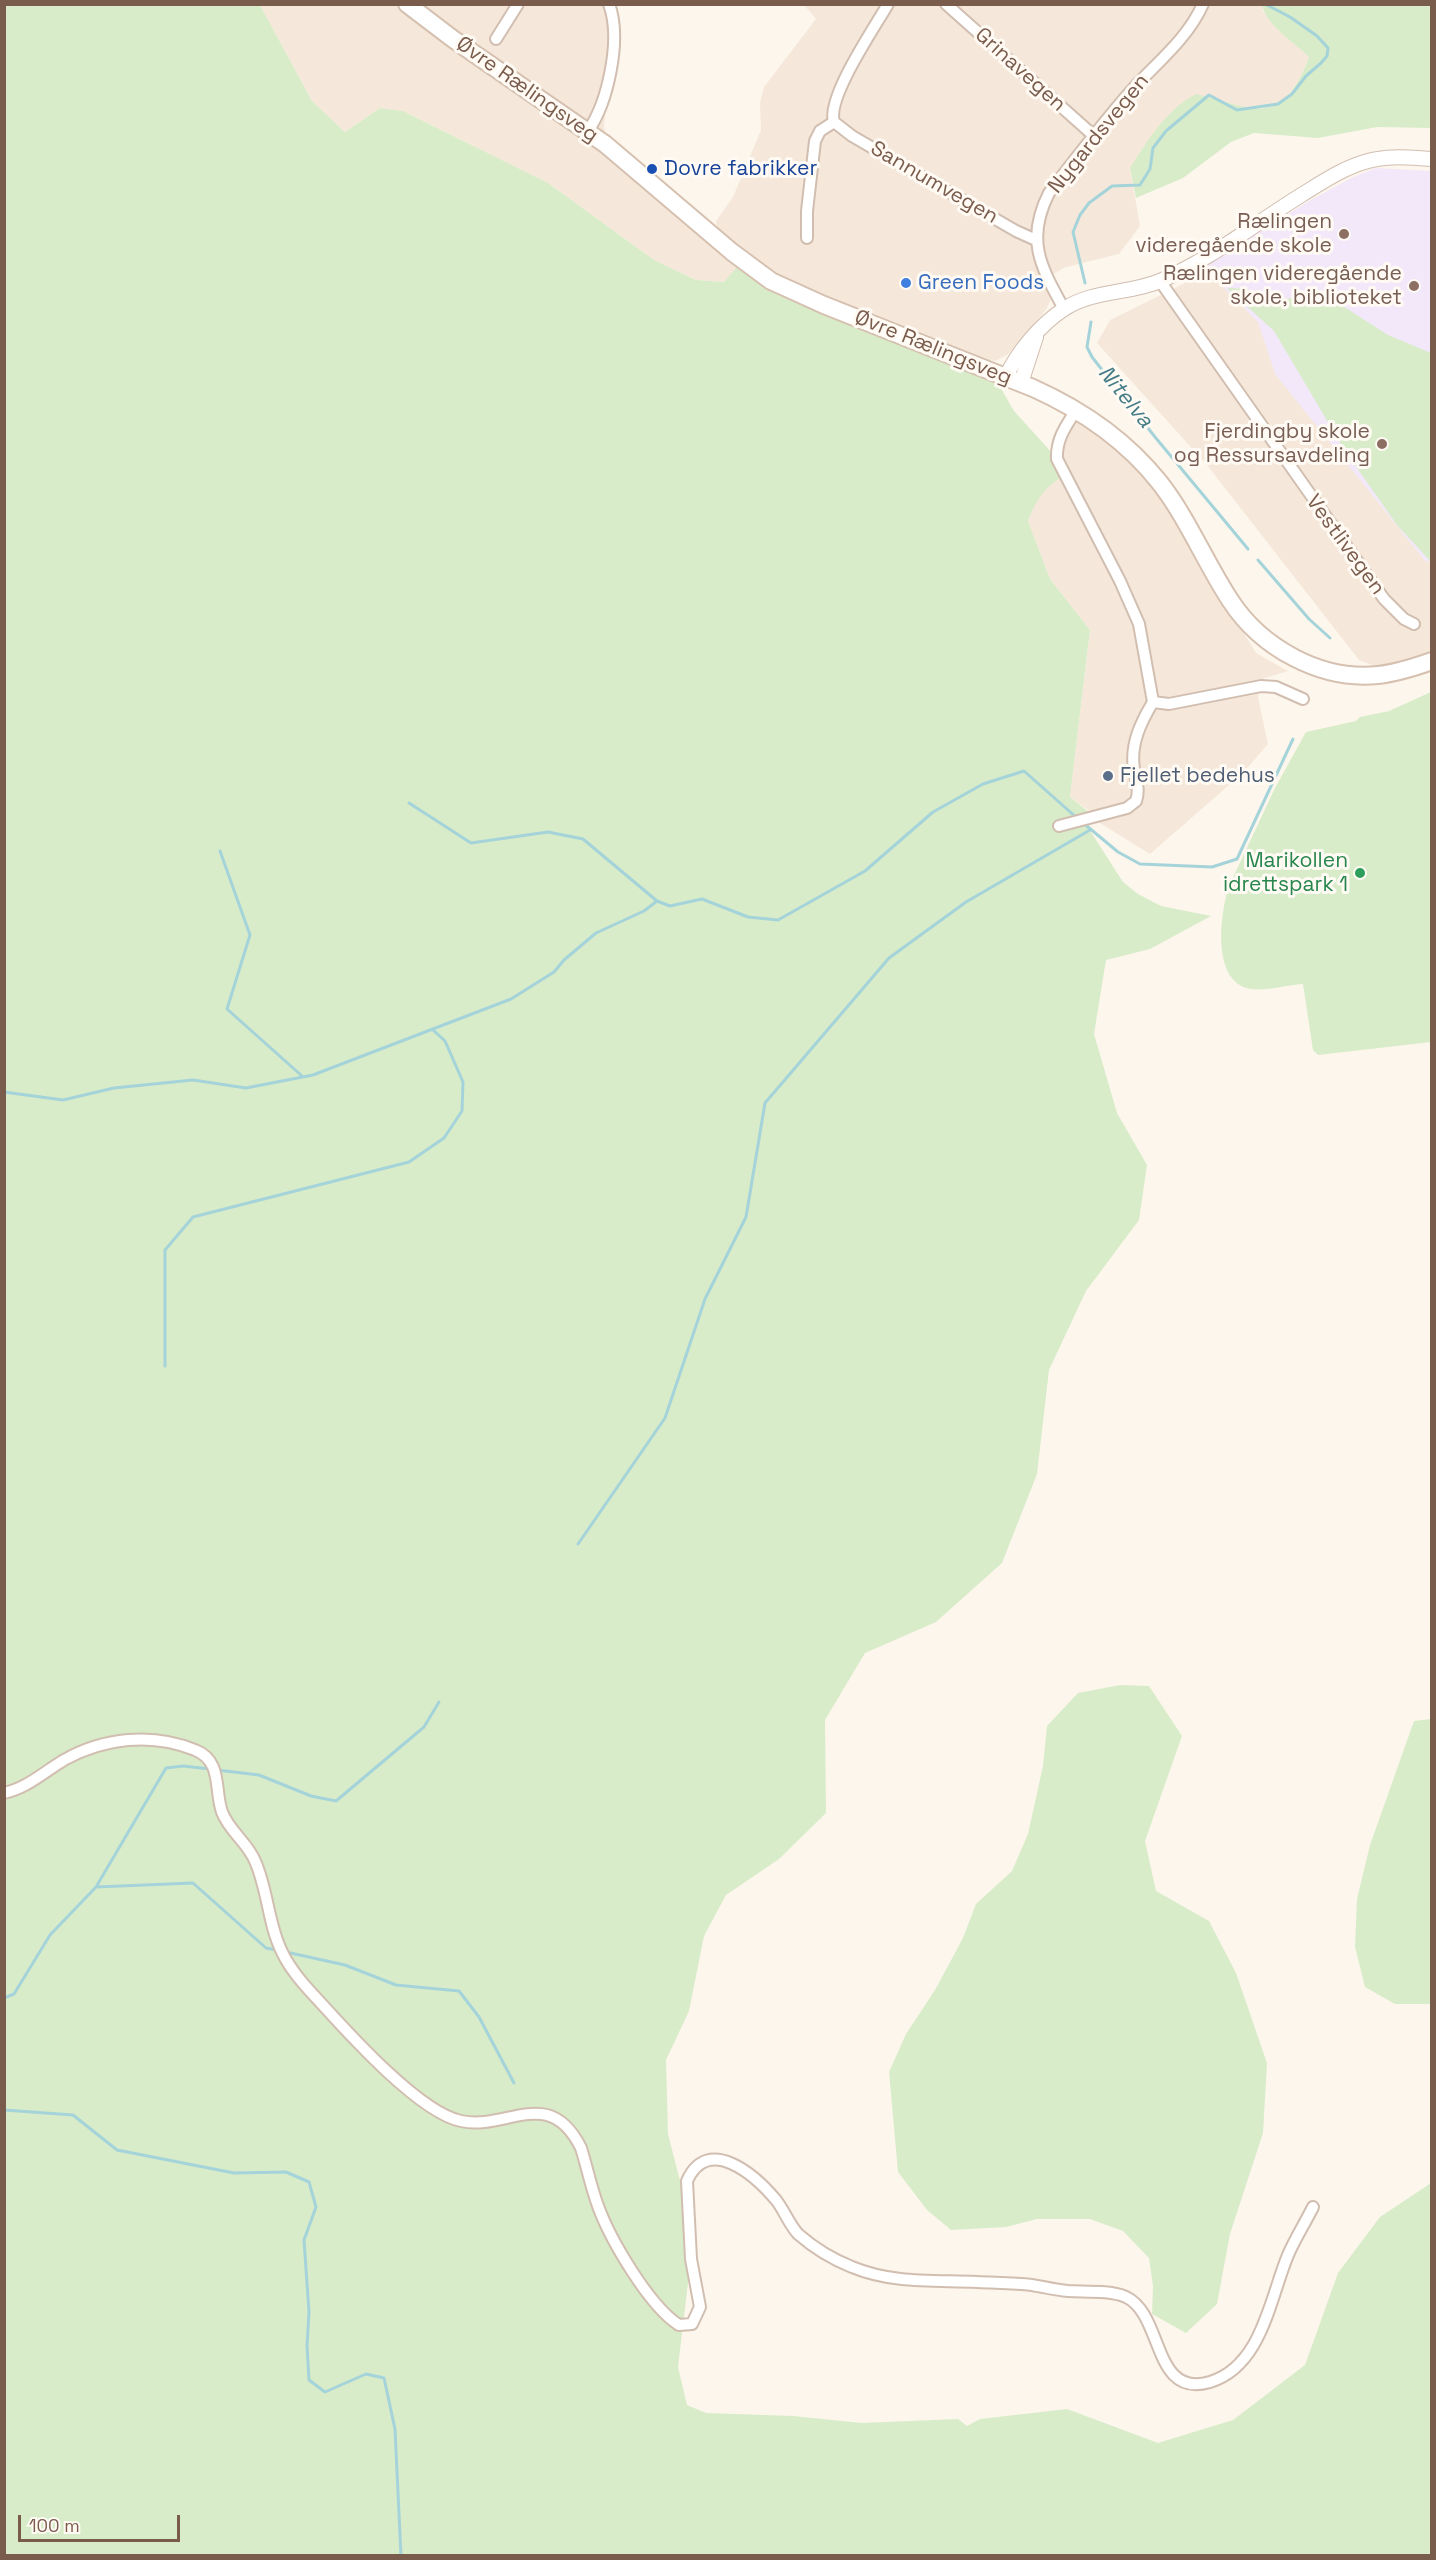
<!DOCTYPE html>
<meta charset="utf-8">
<style>
body{margin:0}
#map{position:relative;width:1436px;height:2560px;overflow:hidden;background:#fdf6ec;font-family:"Space Grotesk",sans-serif}
canvas{display:block}
.frame{position:absolute;inset:0;border:6px solid #7a5c4d;pointer-events:none}
.scale{position:absolute;left:18px;top:2515px;width:162px;height:27px;box-sizing:border-box;border:3px solid #7a5c4d;border-top:0;padding-left:8px;font-size:18px;line-height:21px;white-space:nowrap;color:#7a5c4d;-webkit-text-stroke:4px #fffaf3;paint-order:stroke}
</style>
<div id="map">
<canvas width="1436" height="2560"></canvas>
<div class="frame"></div>
<div class="scale">100 m</div>
</div>
<script>
const ctx = document.querySelector('canvas').getContext('2d');
ctx.lineJoin = 'round';
function fill(path, color) {
  ctx.fillStyle = color;
  ctx.fill(path, 'evenodd');
}
function stroke(path, color, width, dash) {
  ctx.strokeStyle = color;
  ctx.lineWidth = width;
  ctx.lineCap = dash ? 'butt' : 'round';
  ctx.setLineDash(dash || []);
  ctx.stroke(path);
}
function drawText(font, color, halo, rows, align = 'center') {
  ctx.font = font + ' "Space Grotesk",sans-serif';
  ctx.lineWidth = 6;
  ctx.setLineDash([]);
  ctx.textBaseline = 'middle';
  ctx.strokeStyle = halo;
  ctx.fillStyle = color;
  for (const [text, x, y, turn = 0] of rows) {
    ctx.save();
    ctx.translate(x, y);
    ctx.rotate((+turn || 0) * Math.PI / 180);
    ctx.textAlign = isNaN(turn) ? turn : align;
    if (halo) ctx.strokeText(text, 0, 0);
    ctx.fillText(text, 0, 0);
    ctx.restore();
  }
}
const residential = new Path2D(`
 M260,5H604L610,20L607,97L604,126L606,139L718,233L716,221L733,197L761,130L760,103L764,87L816,19L804,5H1262L1263,11L1278,28L1309,57L1299,81L1286,98L1274,108H1244L1217,99L1130,168L1140,226L1119,254L1066,267L1053,274V294L1047,308L1022,340L1007,355L995,361L724,282L696,280L654,260L548,183L403,111L380,108L345,132L312,101Z
 M1202,273L1216,279L1274,331L1397,525L1431,562V661L1377,667L1359,660L1207,465L1097,343L1110,320L1183,284Z
 M1081,416L1100,430L1153,485L1256,653L1288,671L1262,679L1258,697L1268,744L1243,773L1150,854L1098,822L1091,812L1070,797L1090,630L1050,579L1028,521L1037,498L1052,483L1065,475L1059,453L1067,432Z`);
const education = new Path2D(`
 M1376,168L1431,171V559L1426,562L1275,374L1258,322L1203,267L1309,201L1351,178Z`);
const green = new Path2D(`
 M5,5H260L312,101L345,132L380,108L403,111L548,183L654,260L696,280L724,282L745,258L773,279L974,356L991,360L1003,392L1014,411L1062,464L1065,475C1044,488 1037,498 1028,521L1050,579L1090,630L1070,797L1089,812V829L1123,882L1138,894L1161,906L1211,916L1150,949L1106,960L1094,1034L1117,1113L1147,1165L1139,1220L1086,1291L1049,1370L1037,1474L1002,1563L936,1622L865,1653L825,1720L826,1813L779,1859L726,1895L704,1936L689,2011L666,2060L668,2134L686,2204L688,2283L678,2367L687,2405L706,2413L793,2416L862,2423L958,2419L967,2426L980,2419L1067,2409L1158,2443L1233,2420L1305,2365L1338,2273L1380,2217L1431,2183V2555L5,2556Z
 M1262,5H1431V128L1377,127L1318,138L1254,133L1231,142L1183,178L1136,198L1130,168C1147,141 1167,109 1196,94C1256,109 1282,129 1309,57C1294,42 1266,25 1262,5Z
 M1227,288L1246,289L1273,297L1338,303L1388,335L1431,353V562L1397,525L1345,451L1274,331Z
 M1431,692V1042L1318,1055L1313,1050L1303,984C1287,985 1267,991 1251,989C1211,983 1220,913 1229,886L1275,788L1306,732L1356,721L1360,717L1389,711Z
 M1120,1685L1149,1686L1182,1736L1145,1841L1156,1891L1209,1921L1236,1973L1267,2063L1263,2133L1230,2234L1217,2304L1186,2333L1152,2314L1153,2286L1149,2258L1123,2231L1090,2219H1037L1006,2227L951,2230L927,2210L898,2172L889,2072L906,2034L935,1990L963,1938L976,1904L1012,1871L1028,1834L1043,1766L1047,1726L1078,1693Z
 M1431,1719V2004H1395L1365,1987L1355,1947L1357,1899L1370,1845L1414,1721Z`);
const stream = new Path2D(`
 M1085,283L1073,232L1080,215L1089,203L1112,186L1140,185L1150,169L1153,148L1166,131L1209,95L1237,110L1278,104L1292,94L1306,76L1321,63L1327,56L1328,48L1317,36L1290,17L1265,4
 M1091,322L1087,347L1092,357L1155,437L1248,549
 M1258,560L1309,619L1330,638
 M409,803L471,843L548,832L583,839L657,901
 M1082,822L1118,852L1140,864L1212,867L1237,859L1293,739
 M220,851L250,935L227,1009L302,1076
 M4,1092L63,1100L114,1088L193,1080L246,1088L313,1075L511,999L554,972L564,960L596,933L644,911L657,901L670,906L702,899L748,917L778,920L865,871L933,812L983,784L1024,771L1077,818
 M165,1366V1250L193,1217L409,1162L444,1138L462,1111L463,1082L445,1041L433,1030
 M578,1544L665,1418L705,1299L746,1217L765,1103L889,958L966,902L1090,830
 M217,1770L259,1775L311,1796L336,1801L424,1727L439,1702
 M96,1887L193,1883L266,1948L277,1950
 M286,1952L345,1965L396,1985L459,1991L479,2017L514,2083
 M4,1998L14,1994L50,1935L96,1887L166,1768L183,1766L210,1769
 M4,2110L73,2115L117,2150L234,2173L286,2172L309,2182L316,2207L304,2240L309,2312L307,2346L309,2380L325,2392L366,2374L384,2378L395,2429L401,2556`);
const minor = new Path2D(`
 M946,4L1093,135
 M496,39L518,4
 M834,122L852,136L1016,231L1036,240
 M834,122C826,98 875,27 888,4
 M588,131C608,102 622,39 609,4
 M807,238V211L815,141L820,131L834,122
 M1160,281L1384,599L1404,619L1414,624
 M1064,309C1041,267 1025,240 1049,193C1075,159 1101,125 1130,92C1155,64 1187,40 1203,4
 M1076,410C1066,426 1056,439 1057,459L1120,581L1139,624L1153,702
 M1153,702L1169,704L1261,686L1276,687L1303,699
 M1059,826L1127,808L1136,801C1140,790 1136,781 1134,769C1130,744 1141,722 1153,702
 M4,1793C27,1788 44,1772 64,1760C103,1738 152,1732 195,1750C223,1761 214,1790 222,1812C229,1831 248,1843 255,1861C268,1890 268,1924 282,1952C291,1971 306,1987 320,2002C349,2034 420,2113 461,2121C507,2131 549,2084 581,2148C587,2167 591,2187 598,2206C610,2239 649,2306 679,2325L692,2324L700,2307L691,2259L687,2181C708,2134 755,2175 776,2200C784,2210 789,2224 798,2234C813,2247 834,2260 852,2267C893,2284 935,2280 977,2282C995,2283 1014,2283 1032,2285C1044,2287 1056,2290 1068,2291C1085,2292 1110,2290 1126,2297C1164,2315 1152,2399 1210,2382C1262,2366 1270,2298 1288,2255C1295,2239 1305,2223 1313,2207`);
const tertiary = new Path2D(`
 M1006,377C1017,352 1041,324 1064,309C1093,290 1129,294 1160,281C1211,259 1256,223 1303,194C1324,181 1345,167 1368,161C1389,155 1411,158 1432,159
 M1021,383L1036,337`);
const secondary = new Path2D(`
 M407,4L453,39L605,144L732,252L771,281L824,305L1033,388C1082,410 1126,440 1160,483C1188,519 1205,562 1230,600C1261,648 1321,681 1378,675C1396,673 1415,667 1432,661`);
const markers = [
 [652,169,6,"#1a4fb4"],
 [1344,234,6,"#8d6e63"],
 [906,283,6,"#3f7fe0"],
 [1414,286,6,"#8d6e63"],
 [1382,444,6,"#8d6e63"],
 [1108,776,6,"#5c6f8a"],
 [1360,873,6,"#2e9e5b"]
];
const streetNames = [
 ["Grinavegen",1020,70,42],
 ["Øvre Rælingsveg",527,90,35],
 ["Nygardsvegen",1099,134,-51],
 ["Sannumvegen",934,183,30],
 ["Øvre Rælingsveg",933,348,22],
 ["Vestlivegen",1345,545,54]
];
const transitNames = [
 ["Dovre fabrikker",664,169]
];
const educationNames = [
 ["Rælingen",1332,222],
 ["videregående skole",1332,246],
 ["Rælingen videregående",1402,274],
 ["skole, biblioteket",1402,298],
 ["Fjerdingby skole",1370,432],
 ["og Ressursavdeling",1370,456]
];
const shopNames = [
 ["Green Foods",918,283]
];
const serviceNames = [
 ["Fjellet bedehus",1120,776]
];
const leisureNames = [
 ["Marikollen",1348,861],
 ["idrettspark 1",1348,885]
];
const waterNames = [
 ["Nitelva",1125,397,51]
];
fill(residential, '#f5e8da');
fill(education, '#f3e8fa');
fill(green, '#d8ecc9');
stroke(stream, '#a5d3da', 3);
stroke(minor, '#d1beb0', 14);
stroke(tertiary, '#d1beb0', 16);
stroke(secondary, '#d6c0b0', 20);
stroke(minor, '#fff', 10);
stroke(tertiary, '#fff', 14);
stroke(secondary, '#fff', 16);
for (const [x, y, r, color] of markers) {
  const dot = new Path2D();
  dot.arc(x, y, r, 0, 2 * Math.PI);
  ctx.fillStyle = color;
  ctx.fill(dot);
  stroke(dot, '#fffaf3', 2);
}
drawText('21px', '#7a5c4d', '#fffaf3', streetNames);
drawText('21px', '#164399', '#fffaf3', transitNames, 'left');
drawText('21px', '#785e54', '#fffaf3', educationNames, 'right');
drawText('21px', '#366cbe', '#fffaf3', shopNames, 'left');
drawText('21px', '#4e5e75', '#fffaf3', serviceNames, 'left');
drawText('21px', '#27864d', '#fffaf3', leisureNames, 'right');
drawText('italic 22px', '#437c86', '#fffaf3', waterNames);
</script>
